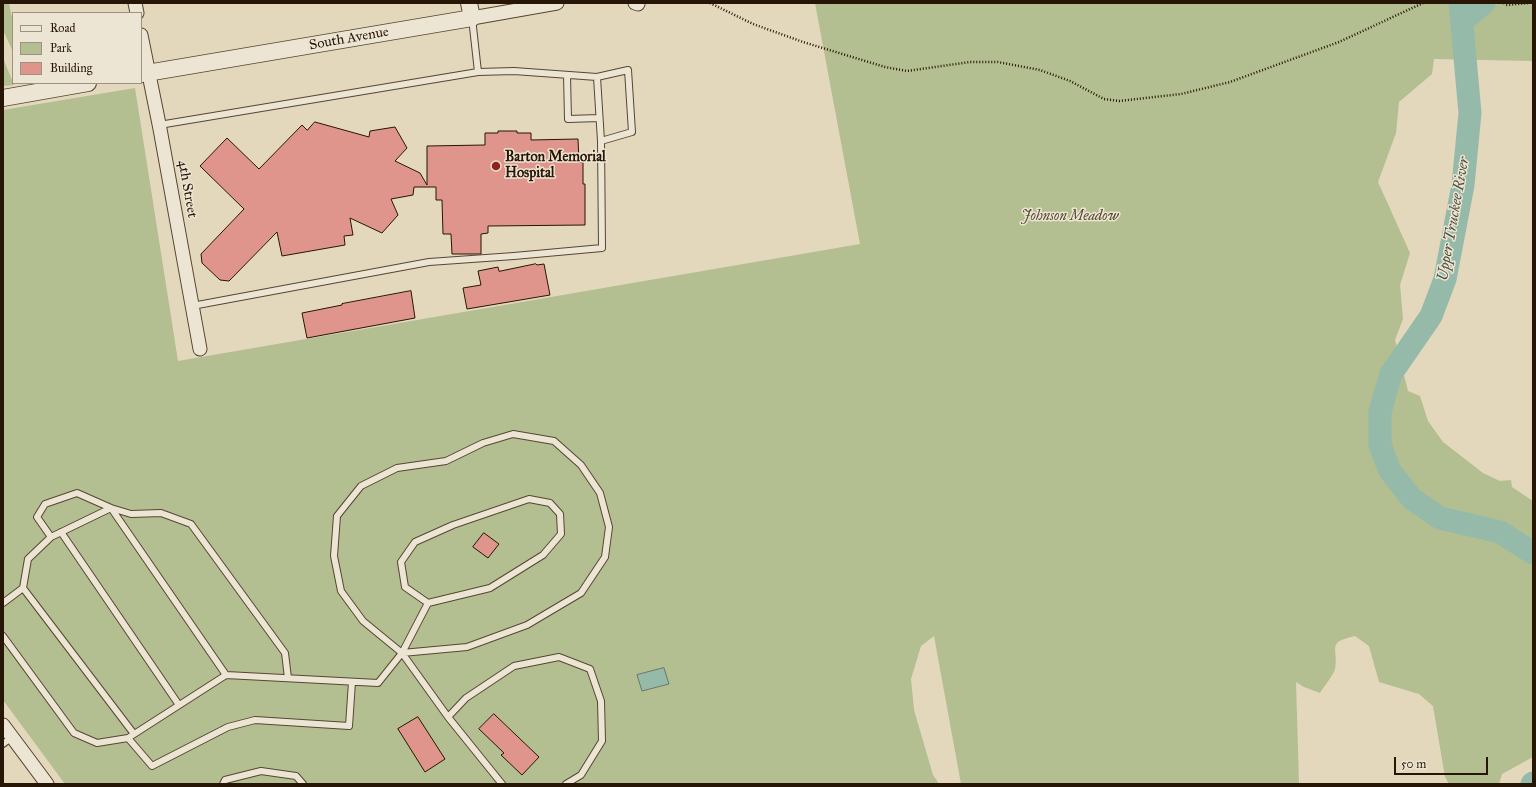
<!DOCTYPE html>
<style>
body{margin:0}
#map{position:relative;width:1536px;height:787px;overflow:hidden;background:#e3d7bc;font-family:"IM FELL Great Primer",serif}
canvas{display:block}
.frame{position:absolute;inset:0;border:4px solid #271505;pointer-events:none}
.legend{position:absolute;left:12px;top:12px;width:130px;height:72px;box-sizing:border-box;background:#ede5d3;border:1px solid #9e9281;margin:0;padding:5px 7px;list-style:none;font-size:12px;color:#271505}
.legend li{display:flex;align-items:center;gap:8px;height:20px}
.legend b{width:20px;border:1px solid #9e9281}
.scale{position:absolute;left:1394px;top:757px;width:94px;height:18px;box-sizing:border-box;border:2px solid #271505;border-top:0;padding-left:5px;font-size:12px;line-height:14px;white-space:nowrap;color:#271505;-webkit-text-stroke:3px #ede5d3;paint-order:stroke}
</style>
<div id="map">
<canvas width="1536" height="787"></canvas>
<div class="frame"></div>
<ul class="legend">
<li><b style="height:5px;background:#ede5d3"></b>Road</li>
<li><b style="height:11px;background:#b3be91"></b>Park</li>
<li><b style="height:11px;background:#df958c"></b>Building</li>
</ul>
<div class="scale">50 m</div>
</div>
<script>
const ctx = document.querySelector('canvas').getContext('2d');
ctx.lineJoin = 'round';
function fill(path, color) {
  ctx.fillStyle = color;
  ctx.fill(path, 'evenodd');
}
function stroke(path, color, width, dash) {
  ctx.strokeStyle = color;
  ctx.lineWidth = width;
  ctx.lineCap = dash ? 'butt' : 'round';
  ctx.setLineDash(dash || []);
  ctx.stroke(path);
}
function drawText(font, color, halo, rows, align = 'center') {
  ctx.font = font + ' "IM FELL Great Primer",serif';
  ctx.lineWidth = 3;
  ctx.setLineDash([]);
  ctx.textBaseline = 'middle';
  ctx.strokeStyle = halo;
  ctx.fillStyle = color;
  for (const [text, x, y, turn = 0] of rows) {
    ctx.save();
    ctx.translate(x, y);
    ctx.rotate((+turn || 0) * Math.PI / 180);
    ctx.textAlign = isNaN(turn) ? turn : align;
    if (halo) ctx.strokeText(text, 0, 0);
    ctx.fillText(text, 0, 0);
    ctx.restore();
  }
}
const green = new Path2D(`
 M3,3H9L12,18L13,19V52L3,30Z
 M815,3H1533V61L1434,59L1432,74L1399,102L1396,133L1378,182L1410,253L1400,285L1403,319L1395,340L1408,391L1420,396L1428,421L1443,442L1483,473L1500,481L1511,480L1512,487L1533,501V757L1502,774L1499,784H1449L1445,777L1433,706L1419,694L1379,682L1369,646L1355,636C1325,643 1339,647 1335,669C1333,676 1324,686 1320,693L1304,687L1296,682L1299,784H961L934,636L921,646L911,679L914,710L933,775L939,784H65L3,700V110L135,88L178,361L860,244Z
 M3,58L14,85L3,86Z`);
const water = new Path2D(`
 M664,668L669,684L642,691L637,675Z`);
const river = new Path2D(`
 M1460,3L1470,113L1463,185L1445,279L1431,316L1391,374L1380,412V445L1390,471L1412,499L1440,518L1500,532L1533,553
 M1462,21L1484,3
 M1532,784L1533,783`);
const building = new Path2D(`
 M315,122L369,137L370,131L395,127L407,148L395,161L420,173L427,185V146L485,145V133H498V131H517V133H531V140L578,139L579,162H583V184H585V225L488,226V233L481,234V254H452L451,234H443L442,200H436V187H414L413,195L391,199L398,215L382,233L350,218L353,235L344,236L345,245L282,256L277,232L229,281L220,280L202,263L201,254L244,209L200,166L227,138L259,169L302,125L307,130Z
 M536,264L537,265L544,264L550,295L467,309L463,288L481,285L478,271L498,267L499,271Z
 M411,291L415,318L307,338L302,313L342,305V304Z
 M484,533L499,544L488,558L473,547Z
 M494,714L539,757L522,775L501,755L504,753L479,729Z
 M418,717L445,759L425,772L398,729Z`);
const path = new Path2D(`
 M710,3L753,24L803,42L885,67L907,71L970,62H998L1040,70L1070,81L1104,99L1119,101L1181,94L1230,82L1339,42L1423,3
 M1504,3L1506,5L1529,3`);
const service = new Path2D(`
 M472,18L478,72
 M567,75L568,119L599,118
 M159,125L478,72L514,71L597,77L628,70L632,132L601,141
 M192,306L429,262L514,256L602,248L601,141L597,77
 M513,434L554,441L581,465L600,493L609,527L605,557L581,593L527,625L467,647L402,653L363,621L341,591L334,556L337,516L361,486L397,468L446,461L483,443Z
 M61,532L179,705
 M51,537L37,517L45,504L77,493L111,508L226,675
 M23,588L134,734
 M3,603L23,588L28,559L51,537L111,508L131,514L161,513L191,524L285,653L288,678
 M3,636L74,733L97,743L128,738L226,675L378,683L402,653L448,717L502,784
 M402,653L428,603L490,588L543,555L561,534L560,514L550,503L529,499L453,525L415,542L401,562L405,587L428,603
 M448,717L466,698L514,666L559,657L590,669L601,701L602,741L581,775L566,784
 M128,738L152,766L228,727L255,720L349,726L352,682
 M3,744L12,737
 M223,784L225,780L261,771L296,776L303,784`);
const minor = new Path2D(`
 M135,3L137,13
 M635,3L638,4
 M472,18L557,3
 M141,35L160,129L200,349
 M3,725L47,784`);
const tertiary = new Path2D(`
 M141,74L472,18L469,3
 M3,98L88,83`);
const markers = [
 [496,166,5,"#8f2418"]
];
const streetNames = [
 ["South Avenue",349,39,-10],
 ["4th Street",187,189,80]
];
const poiNames = [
 ["Barton Memorial",505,158],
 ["Hospital",505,174]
];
const parkNames = [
 ["Johnson Meadow",1070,217]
];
const waterNames = [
 ["Upper Truckee River",1454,219,-80]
];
fill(green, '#b3be91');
fill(water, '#96baaa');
stroke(water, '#6a7868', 1);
stroke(river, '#96baaa', 23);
fill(building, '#df958c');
stroke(building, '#271505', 1);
stroke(service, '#564633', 8);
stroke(minor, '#564633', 15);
stroke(tertiary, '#564633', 18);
stroke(path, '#271505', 2.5, [1, 2]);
stroke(service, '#ede5d3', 6);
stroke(minor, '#ede5d3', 13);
stroke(tertiary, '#ede5d3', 16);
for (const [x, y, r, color] of markers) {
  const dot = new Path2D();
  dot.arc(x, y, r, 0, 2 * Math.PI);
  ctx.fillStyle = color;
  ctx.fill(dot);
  stroke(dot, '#ede5d3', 1.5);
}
drawText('14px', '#271505', '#ede5d3', streetNames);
drawText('bold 14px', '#271505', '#ede5d3', poiNames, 'left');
drawText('italic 14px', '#51482f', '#ede5d3', parkNames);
drawText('italic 15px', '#4e4f3f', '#ede5d3', waterNames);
</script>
